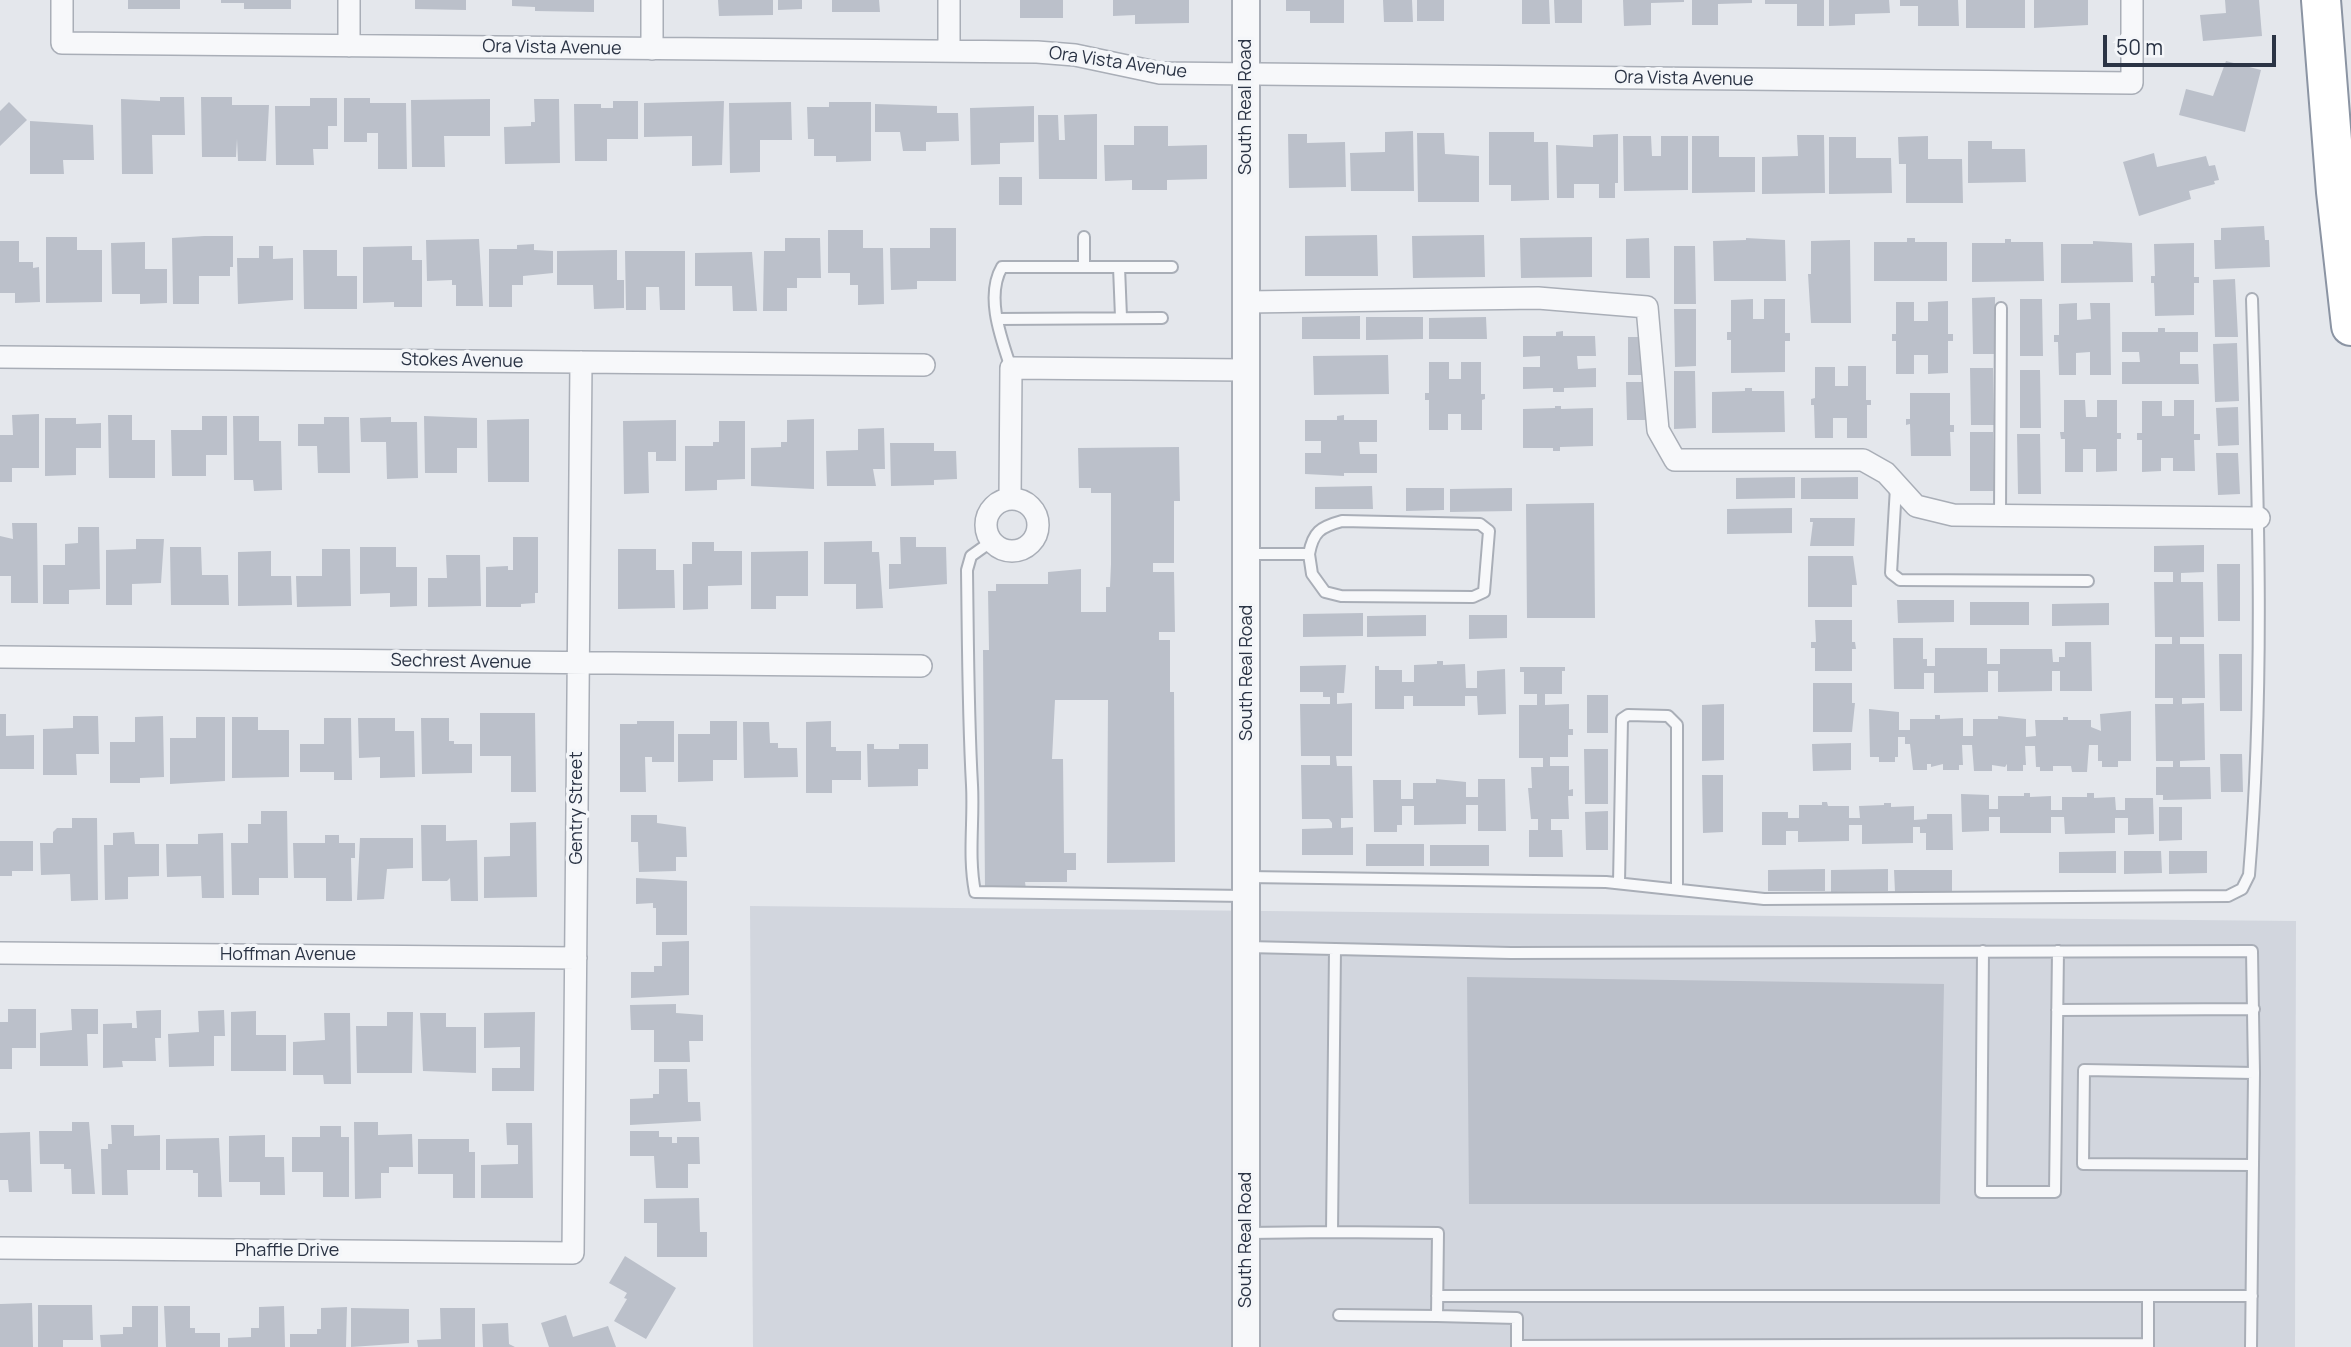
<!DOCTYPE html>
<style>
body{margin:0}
#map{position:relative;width:2351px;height:1347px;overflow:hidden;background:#e4e7ec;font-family:Manrope,sans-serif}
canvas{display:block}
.scale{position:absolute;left:2103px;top:35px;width:173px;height:32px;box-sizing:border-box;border:4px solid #2b3445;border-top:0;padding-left:9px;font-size:21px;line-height:24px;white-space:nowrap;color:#2b3445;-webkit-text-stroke:5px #f4f6f9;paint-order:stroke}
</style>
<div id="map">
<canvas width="2351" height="1347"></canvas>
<div class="scale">50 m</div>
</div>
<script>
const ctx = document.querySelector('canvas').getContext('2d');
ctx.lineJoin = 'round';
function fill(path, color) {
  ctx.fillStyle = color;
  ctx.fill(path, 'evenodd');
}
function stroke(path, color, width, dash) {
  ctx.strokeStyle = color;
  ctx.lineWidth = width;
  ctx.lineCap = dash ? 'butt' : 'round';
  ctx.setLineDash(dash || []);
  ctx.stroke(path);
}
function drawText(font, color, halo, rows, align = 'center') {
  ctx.font = font + ' Manrope,sans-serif';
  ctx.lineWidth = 7;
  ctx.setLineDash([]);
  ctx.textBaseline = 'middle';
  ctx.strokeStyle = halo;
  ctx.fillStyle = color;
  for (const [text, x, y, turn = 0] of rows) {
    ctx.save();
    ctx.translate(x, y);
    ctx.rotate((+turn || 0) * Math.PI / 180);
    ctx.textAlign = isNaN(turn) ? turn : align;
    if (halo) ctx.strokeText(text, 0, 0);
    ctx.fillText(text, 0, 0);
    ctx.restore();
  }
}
const built = new Path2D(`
 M750,906L2296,921L2295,1347H753Z`);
const building = new Path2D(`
 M128,0H180V9H128Z
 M221,0H291V9H244V3H221Z
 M415,0H466V10L415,9Z
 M512,0H594V12L535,11V7L512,6Z
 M718,0H773V15L719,16Z
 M778,0H802V9L778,10Z
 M832,0H879L880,12H832Z
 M1020,0H1063V18H1020Z
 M1113,0H1189V23L1135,24V15L1113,16Z
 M1286,0H1344V23H1310V11H1286Z
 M1383,0H1412L1413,22H1384Z
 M1417,0H1444V21H1417Z
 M1522,0H1549L1550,24H1522Z
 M1554,0H1582V23H1555Z
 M1623,0H1684V2L1651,3V25L1624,26Z
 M1692,0H1752V3L1718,4V25H1692Z
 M1765,0H1824V26H1797V4H1765Z
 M1829,0H1889L1890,13L1855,14V25L1829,26Z
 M1900,0H1958L1959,26H1918V6H1900Z
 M1966,0H2025V28H1966Z
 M2034,0H2088V25L2034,28Z
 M2225,0H2259L2262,36L2203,41L2200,15L2226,13Z
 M2226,61L2261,70L2245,132L2179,115L2186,89L2213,96Z
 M160,97H184L185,135H152L153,174H122L121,99L160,101Z
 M201,97H232V105H269L266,161H238L237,139L236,157H202Z
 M310,98H337V126H328V149H313L314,165H276L275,106H310Z
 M344,98H370V103H406L407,169H378V133H367V142H344Z
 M490,99V136H444L445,167H412L411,100Z
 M534,99H559L560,163L505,164L504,127L531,126V122H535Z
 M613,101H638V139H607V161H575L574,104H601V108H613Z
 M724,101L722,165L692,166V136L644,137V103Z
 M9,102L27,120L0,146V111Z
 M791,102L792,140H760V172L730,173L729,103Z
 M829,102H871V161L836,162V156H814V139H808L807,107H829Z
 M875,104L937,106V113H958L959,141L926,142V151H903L900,132H875Z
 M1034,106V142L1000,143V164L971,165L970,108Z
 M1097,114V179H1039L1038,115H1058L1059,140H1065L1064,115Z
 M30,121L93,125L94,160H63L64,174H30Z
 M1134,126H1168V146L1207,145V179L1167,180V190H1132V180L1105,181L1104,145H1134Z
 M1413,131L1414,191H1351L1350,153L1385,152V132Z
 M1489,132H1534V142H1548L1549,200L1511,201V185H1489Z
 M1417,133H1444L1445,154L1479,156V202H1418Z
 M1288,134H1307V143L1345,142L1346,187L1289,188Z
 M1618,134V183H1615V198H1599V184H1574V198H1557L1556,145L1593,147V135Z
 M1797,135H1824L1825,193L1762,194V157L1798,156Z
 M1623,136H1651L1652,156H1661V136H1688V190L1624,191Z
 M1692,136H1719V157H1755V192L1692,193Z
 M1928,136V159H1962L1963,203H1906V164H1899L1898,137Z
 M1829,137H1856V158H1891L1892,193L1829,194Z
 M1968,141H1992V149H2025L2026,182L1968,183Z
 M2154,153L2157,167L2206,156L2209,166L2215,165L2219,180L2214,181L2215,184L2189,191L2191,199L2139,216L2123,162Z
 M999,177H1022V205H999Z
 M2264,226L2265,240H2269L2270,267L2215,269L2214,240H2221V228Z
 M930,228H956V281H917V289L891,290L890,248H930Z
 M828,230H863V248H883L884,304L858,305V285H850V273H828Z
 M1377,235L1378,276H1305V236Z
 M1484,235L1485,277L1413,278L1412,236Z
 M204,236H233V267H230V276H199V304H173L172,238Z
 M46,237H77V250H102V302L46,303Z
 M1592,237V277L1521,278L1520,238Z
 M785,238H820L821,278H797V288H787V311H763L764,251H785Z
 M1649,238L1650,278H1626V239Z
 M1746,238L1785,240L1786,281H1714L1713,241L1746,240Z
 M1907,238H1915V242H1947V281H1874V242H1907Z
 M479,239L483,306H456V285H452V280L427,281L426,240Z
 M2005,239H2011V242H2043L2044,281L1972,282V243H2005Z
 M1850,240L1851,323H1811L1808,274H1811V241Z
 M0,241H19V262H33V268L39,267L40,302L15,303V293H0Z
 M2093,241L2132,243L2133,282L2061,283V244H2093Z
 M145,242V269H167V303L140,304V294H112L111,243Z
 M2194,243V277H2199V283H2194V315L2155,316L2154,283H2151V276H2155L2154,244Z
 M534,244V250L553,251V273L523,276V285H512V307H489V249H517V245Z
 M259,246H273V259L293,258V300L238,304L237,258H259Z
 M412,246V260H422V307H394V302L363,303V247Z
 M1674,246H1695L1696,304H1674Z
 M303,250H337V276H357V309H304Z
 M617,250V280H624V308L594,309L593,285H557V251Z
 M625,251H685V310H660L659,287H646V310H626Z
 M752,252L757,311H733L732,286H695V253Z
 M2235,279L2238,337H2215L2213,280Z
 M1995,297V354H1973L1972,298Z
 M1753,299V319H1764V299H1785V333H1790V341H1785V372L1731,373V340H1727V332H1731V300Z
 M2020,299H2042L2043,356H2020Z
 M1948,301V334H1953V341H1948V373L1928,374V355H1914V374H1896V341H1892V334H1896V302H1914V321H1928V302Z
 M2077,303V320L2091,319L2090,303H2110L2111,375H2090V352L2076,353V375H2059L2058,342H2054V335H2059V304Z
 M1674,309H1696V366L1675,367Z
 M1360,316V339H1302V317Z
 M1366,317H1423V339L1366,340Z
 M1486,317L1487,339H1429V318Z
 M2158,328H2165V332H2198V352H2180V364H2198L2199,384H2122V362H2140L2139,352H2122V332H2158Z
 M1563,331V336H1595L1596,356H1577L1578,369L1596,368V387L1564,388V392H1553V388L1523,389V367H1540V356L1523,357V336H1556V332Z
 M1628,337H1648V375H1628Z
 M2237,343L2239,401L2215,402L2213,344Z
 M1388,355L1389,394L1314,395L1313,356Z
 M1429,362H1449V379H1461V362H1481V394H1485V399L1482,400V430H1461V414H1448V430H1429V400H1425V393H1429Z
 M1848,366H1866V400H1871V405H1867V438H1847V418H1833V438H1815L1814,405H1811V399L1815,398V367H1835V386H1848Z
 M1970,368H1993L1994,425H1971Z
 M2020,370H2040L2041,428H2020Z
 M1674,371H1695L1696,428L1674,429Z
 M1626,382H1649L1650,420H1627Z
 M1745,388H1752V391H1784L1785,432L1712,433V392L1745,391Z
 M1910,393H1950V425H1954V432H1950L1951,456H1911L1910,424L1906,425V419H1910Z
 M2064,400H2085L2086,417H2097V400H2117V433H2121V439H2117V471L2096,472V449H2083V472H2065V439H2061L2060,432H2064Z
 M2174,400H2194V434H2200V440H2194L2195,471H2173V458H2161V471L2142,472V440H2137V433H2142V401H2162V416H2174Z
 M1555,406H1561V409L1593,408V446L1560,447V451H1553V448H1523V409L1555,408Z
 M2238,407L2239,445L2218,446L2216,408Z
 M39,414V468H12V482H0V435H13L12,415Z
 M108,415H132V440H155V478H109Z
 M1344,415V420H1377V442H1359L1360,454H1377V473H1344V476L1305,474V453H1321V441H1305V420H1337V416Z
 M202,416H227V455H206V476H172L171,430H202Z
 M233,416H259V441H281L282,490L254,491L253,480H234Z
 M424,416L477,418V448H457V473H425Z
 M324,417H349L350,473H318L317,446H298V424H324Z
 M391,417V422H417L418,478L387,479L386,442H361L360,418Z
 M45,418H76V424L101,423V448H76V475L45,476Z
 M529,419V482H488L487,420Z
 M814,419V489L751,486V448L781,447V442H787V420Z
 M676,420V461H656V452H648L649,493L624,494L623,421Z
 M719,421H745V479L717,480V490L685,491V446H713V442H719Z
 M884,428L885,469H873L876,486H827L826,451L858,450V429Z
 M1970,432H1993L1994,491H1970Z
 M2017,434H2040L2041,494H2018Z
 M890,443H934V451H956L957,479L934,480V485L891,486Z
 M1179,447L1180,501H1174V563H1153V572H1174L1175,632H1159V640H1170V692H1174L1175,862L1107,863L1108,700H1055L1052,759H1063L1064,853H1076V870H1067V882H1025L1026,889H985L983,650H989L988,591H996V584H1048V572L1081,569V612H1106V587H1110L1111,564V493H1091V488H1079L1078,448Z
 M2216,453H2238L2240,494L2218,495Z
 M1795,477V498L1736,499V478Z
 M1858,477V499H1801V478Z
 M1372,486L1373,509H1315V487Z
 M1406,488H1444V510L1406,511Z
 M1512,488V511L1450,512V489Z
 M1594,503L1595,618H1527L1526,504Z
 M1792,508V533L1727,534V509Z
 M1810,518H1855L1854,546H1810L1813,522H1810Z
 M12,523H37L38,603H11V576H0V536L13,539Z
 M78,527H99L100,589L69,590V604H43V565H65V544L78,543Z
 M513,537H538V593H535V603L521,604V607H486V567L508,566V570H513Z
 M900,537H916V547H946L947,584L889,589V564H901Z
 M136,539H164L161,583L132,584V605H106V550L136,549Z
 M872,541V552H879L883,608L856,609V584H824V542Z
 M692,542H714V551H742V585L708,586V609L683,610V564H692Z
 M2204,545V572L2181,573V582H2203L2204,637H2180V644H2204L2205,698H2182V704L2204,703L2205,760L2180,761V767H2210L2211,799L2163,800V795H2156V767H2173V761H2156L2155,704H2173V698H2155V644H2172V637H2155L2154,582H2173V572H2154V546Z
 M170,547H201L202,575H228L229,605H171Z
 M360,547H396V567H417V606L390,607V593L360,594Z
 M322,549H350L351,606L297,607L296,576H322Z
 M618,549H656V570H674L675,608L618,609Z
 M271,551V576H291L292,605L238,606V552Z
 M808,551V596H776V609H751V552Z
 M446,555H480L481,606L428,607V578H447Z
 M1808,556H1853L1857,585H1852V607H1808Z
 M2217,564H2240V621H2218Z
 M1897,600H1954V622L1898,623Z
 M1970,602H2029V625H1970Z
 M2109,603V625L2052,626V604Z
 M1363,613V636L1303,637V614Z
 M1426,615V636L1367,637V616Z
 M1469,615H1507V638L1469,639Z
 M1815,620H1852V642H1855L1856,649H1852V671H1815V648H1811V642H1816Z
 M1893,638H1923V659H1927V666H1935V648H1987V664H2000V649H2052L2053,662H2059V657H2065V642H2091L2092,691H2060V671H2052V691L1998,692V671H1988V692L1934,693V673H1924V689H1894Z
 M2219,654H2242V711H2220Z
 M1437,661H1443V665L1465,664L1466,688H1477V671L1505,669L1506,714L1478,715L1477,696H1465V706H1413V696H1404V709H1375V666H1379V670H1402V682H1414V665L1437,664Z
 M1346,665L1344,693H1337V704L1352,703V756H1336L1337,766H1352L1353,818H1341V828L1353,827V855H1302V829L1332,828V823L1329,819H1302L1301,765H1330V756H1301L1300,704H1330V697H1323V692H1300V666Z
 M1520,667H1565V671H1562V694H1545V705L1569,704V729H1573V735H1568V757H1550V766H1569V790L1573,789V796H1568L1569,819H1551V830H1562L1563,857H1529V830H1538V819H1531L1528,788H1532L1531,767H1543V758H1519V705H1537V694H1524V672H1520Z
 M1813,683H1852V703H1855L1852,732H1813Z
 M1587,695H1608V733H1587Z
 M1724,704V760L1702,761V705Z
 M1869,709L1899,712V730H1910V719H1935V715H1940V719L1963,718V736H1973V719H1998V716L2026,719V737L2036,736L2035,720H2063V717H2068V720H2091V727L2101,731L2100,714L2131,711V761H2118V767H2102V761H2098V745H2089L2087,772H2072L2071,766H2053V771H2040V767H2036L2035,746H2025L2026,765H2023V771H2007V764L2005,767L1992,765V771H1974L1972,745H1962L1963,765H1959V770H1943V764L1931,767V764H1927V770H1913L1910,744H1905V737H1898V757H1895V762H1879V757H1870Z
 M480,713H535L536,792H511V756H480Z
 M0,714H6V736L34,735V769H0Z
 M73,716H98L99,754H76L77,775H43V729L73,728Z
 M163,716L164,777L140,778V783H110V742H135V717Z
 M196,717H225V781L170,784V738H196Z
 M232,717H258V730H289V777L232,778Z
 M324,718H351L352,780H334V772H300V744H324Z
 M358,718H395V731H414L415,777L380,778V757L359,758Z
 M421,718H449V741H454V744H472V773L422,774Z
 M637,721H674V762H652V757H645L646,792H620V724H637Z
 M710,721H737V760H713V781L678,782V734H710Z
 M831,721V747H836V751H861V780H832V793H806V722Z
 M743,722H769L770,743H778V748H797L798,777L744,778Z
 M1851,743V770L1813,771L1812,744Z
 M867,744H874V749H899V744H928V769H918V786L868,787Z
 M1584,749H1608V804H1585Z
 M2220,754H2242L2243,792H2221Z
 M1702,775H1723V832L1703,833Z
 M1436,779L1466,782V797H1478V779H1505L1506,831H1478V805H1466V824L1414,825V806H1402V825H1397V832H1374L1373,780H1401V799H1413V783H1436Z
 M2024,793H2030V797L2051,796V810H2062V797H2087V793H2094V798L2115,797L2116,810H2125V798H2153L2154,834L2128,835V818H2115V833L2065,834L2064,817H2051V833H2000V817H1989V831L1962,832L1961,794L1989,795V809H1998V796H2024Z
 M1822,802H1827L1828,806H1849V818H1860L1859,806L1884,805V803H1891V807L1914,806V820L1927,819V814H1952L1953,850H1926V833H1920V827H1913V843L1862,844V825H1849V841L1798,842V831H1786V845H1762V812H1788V818H1799V805H1822Z
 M2159,807H2182V840L2159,841Z
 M261,811H287L288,878H259V895H232L231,843H248V824H261Z
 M1608,811V850H1586L1585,812Z
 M631,815H657V823L686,827L687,857H676V871L639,872L638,842H631Z
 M72,818H97L98,900L71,901L70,874L41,875L40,843H53V832L57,828H72Z
 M536,822L537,897L484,898V857L510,856V823Z
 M421,825H446V841L477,840L478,901H451L450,878L447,881H422Z
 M134,832L135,844H159V876L128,877V899L105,900L104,845H113V833Z
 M223,833L224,898H202L201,876L167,877L166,844H198V834Z
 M325,835H339V843H355V858H351L352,901H326V878H294L293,843H325Z
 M360,838H413V868L387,869L384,899L357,900Z
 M0,841H33V871H12V876H0Z
 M1366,844H1424V866H1366Z
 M1430,845H1489V866H1430Z
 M2116,851V873H2059V852Z
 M2124,851H2161L2162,873L2124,874Z
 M2169,851H2207V873L2169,874Z
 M1825,869V891H1768V870Z
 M1888,869V891L1831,892V870Z
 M1894,870H1952V891L1895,892Z
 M636,878L687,881V935H656V908H653V903L636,904Z
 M689,941V995L631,998V972H654V966H662V942Z
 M1467,977L1944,984L1940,1204H1469Z
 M676,1004V1013L703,1015V1041H689L690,1062H654V1030H631L630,1005Z
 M8,1009H36V1048H12V1069H0V1022H8Z
 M71,1009H98V1034H87L88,1066H40V1033L72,1030Z
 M161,1010V1038H155L156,1061H122L123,1067L103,1068V1024L132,1023V1028H137L136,1011Z
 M224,1010L225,1036H214V1066L169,1067L168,1034L199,1032L198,1011Z
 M256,1011V1035H286V1071H231V1012Z
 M387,1012H413L412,1073H357L356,1026H387Z
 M535,1012L534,1091H492V1068H520V1047L484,1048V1013Z
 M324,1013H350L351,1084H324L323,1075H293V1042L325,1040Z
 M420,1013H446V1027H476V1073L423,1071Z
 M659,1069H687L688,1102H700L701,1121L630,1125V1099L653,1098V1094H659Z
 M72,1122H89L95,1194H72L71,1169H64V1164H40L39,1131H72Z
 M354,1122H378V1135L412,1134L413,1167H389V1173H381V1198L355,1199Z
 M506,1123H532L533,1198H481V1165L518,1164V1145H507Z
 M111,1125H134V1136L160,1135V1170H127L128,1195H102L101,1149H108V1144H112Z
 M320,1126H341V1137H349V1197H323V1172H292V1137H320Z
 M630,1131H659V1137H672V1143H677V1137H699L700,1164H688V1188H656L654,1156H630Z
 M30,1132L32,1192H9L8,1180H0V1133Z
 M265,1135V1157H284L285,1195H260V1182H229V1136Z
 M219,1138L222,1197H198V1173H193V1170H166V1139Z
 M418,1139H469V1152H475V1198H453V1174H418Z
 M699,1198L700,1232H707V1257H657V1223H644V1199Z
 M625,1256L676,1288L646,1339L614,1321L627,1299L624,1298L627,1293L609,1283Z
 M32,1303L33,1347H0V1304Z
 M38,1305H92L93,1340H63V1347H38Z
 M132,1306H158V1347H101L100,1335L123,1334V1327H132Z
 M164,1306H190V1328H195V1333H220V1347H166Z
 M284,1306L285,1347H228V1338L251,1337V1328H259V1307Z
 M347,1307L346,1347H290V1334H317V1329H321V1308Z
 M351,1308L409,1309V1343L351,1347Z
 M440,1308H475V1347H418L417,1340L441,1339Z
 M566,1315L573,1337L608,1326L616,1347H549L541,1323Z
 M508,1323L509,1344L515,1347H483L482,1324Z`);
const service = new Path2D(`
 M1084,237V267
 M1119,267L1121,317
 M997,319L1162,318
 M1011,368C1001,338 985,296 1002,267H1172
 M1896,487L1891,573L1900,580L2088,581
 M2000,515L2001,308
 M992,541L971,556L967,570C968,642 968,714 972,785C974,821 968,856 975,892L1244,896
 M1247,554H1309L1312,574L1325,592L1341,596L1473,597L1484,592L1489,531L1480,524L1342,521C1320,527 1313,532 1309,554
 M1247,877L1606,882L1764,899L2228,896L2242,889L2249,875C2265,684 2258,491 2252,299
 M1619,883L1622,719L1628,715L1668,716L1677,725V889
 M1247,947L1511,953L2252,951L2254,1073L2251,1347
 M1983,951L1981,1192H2055L2058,951
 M2057,1010L2254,1009
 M2253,1165L2083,1164L2084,1070L2254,1073
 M1332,1232L1438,1233L1437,1316L1339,1315
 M1247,1233L1332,1232L1335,949
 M1437,1296H2252
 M2148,1296V1344
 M1437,1316L1517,1318V1347
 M1517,1346L2148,1344V1347`);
const minor = new Path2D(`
 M62,0V43L1037,52L1075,55L1160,73L2132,83V0
 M349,46V0
 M652,49V0
 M949,51V0
 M1246,302L1538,298L1647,307L1658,430L1675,460H1863L1886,473L1916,506L1953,515L2259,518
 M0,357L924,365
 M986 525a26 26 0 1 1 52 0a26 26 0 1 1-52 0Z
 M1010,499L1011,368L1246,370
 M0,657L921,666
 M0,953L576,958
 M0,1248L573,1253L581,362`);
const tertiary = new Path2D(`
 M1246,0V1347`);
const motorway = new Path2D(`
 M2321,0L2336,192L2351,326`);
const streetNames = [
 ["Ora Vista Avenue",552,48,1],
 ["Ora Vista Avenue",1118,63,8],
 ["Ora Vista Avenue",1684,79,1],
 ["South Real Road",1246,107,-90],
 ["Stokes Avenue",462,361,1],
 ["Sechrest Avenue",461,662,1],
 ["South Real Road",1247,673,-90],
 ["Gentry Street",577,808,-90],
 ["Hoffman Avenue",288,955],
 ["South Real Road",1246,1240,-90],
 ["Phaffle Drive",287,1251]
];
fill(built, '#d2d6de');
fill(building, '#bbc0ca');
stroke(service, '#a9aeb7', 14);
stroke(minor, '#a9aeb7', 24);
stroke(tertiary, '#a9aeb7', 30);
stroke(motorway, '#8b94a3', 42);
stroke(service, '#f7f8fa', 10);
stroke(minor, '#f7f8fa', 21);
stroke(tertiary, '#f7f8fa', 26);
stroke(motorway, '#fff', 38);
drawText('18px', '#2b3445', '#f4f6f9', streetNames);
</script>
